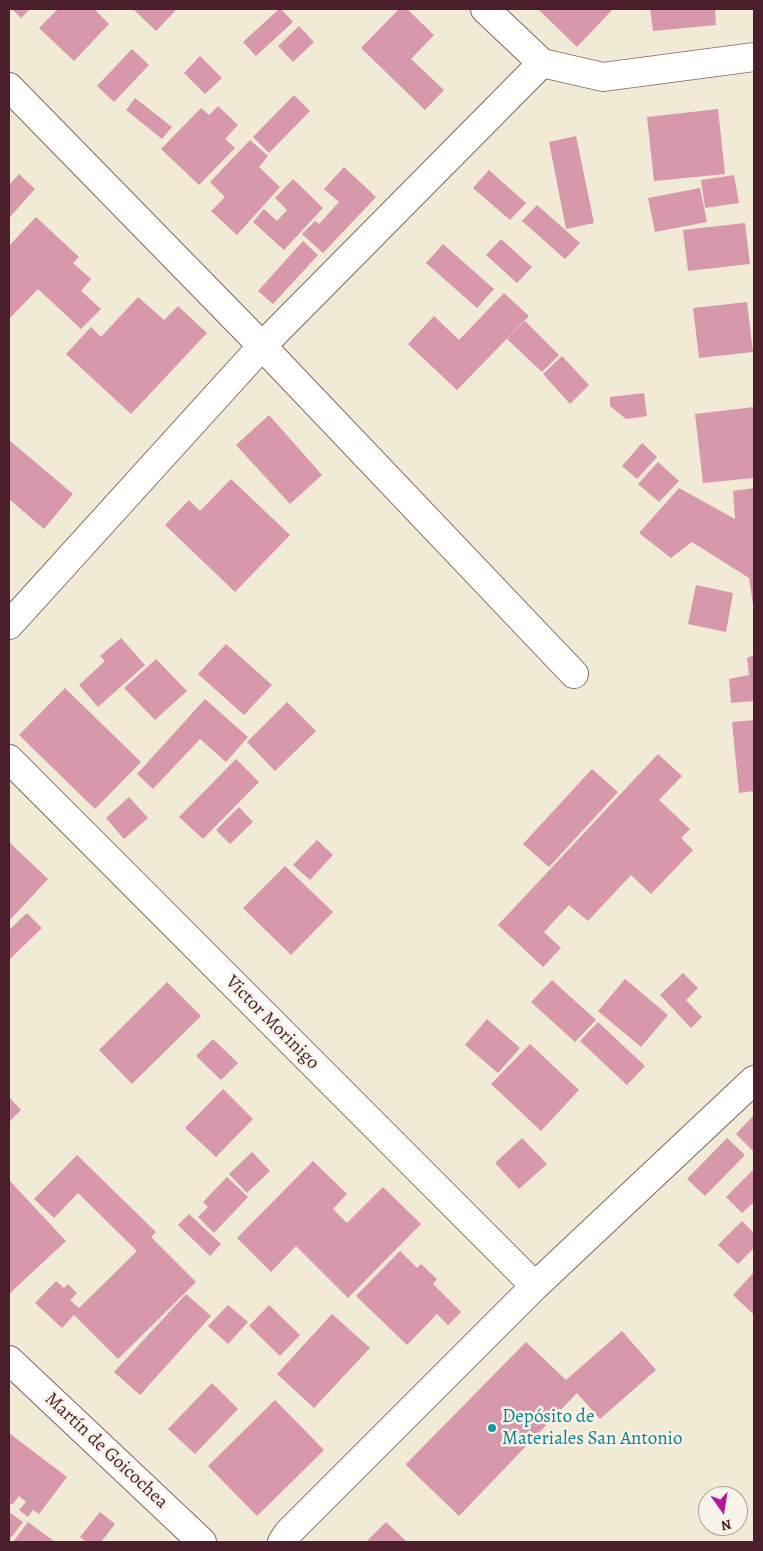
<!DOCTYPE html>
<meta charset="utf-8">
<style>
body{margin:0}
#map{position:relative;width:763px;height:1551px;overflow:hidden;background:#f1ead4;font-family:Alegreya,serif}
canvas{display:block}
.frame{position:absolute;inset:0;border:10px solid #4a1f2b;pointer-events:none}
.north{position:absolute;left:698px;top:1486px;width:50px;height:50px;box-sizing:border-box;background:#f7f3e8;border:1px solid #b29e9c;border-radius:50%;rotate:167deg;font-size:14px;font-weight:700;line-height:20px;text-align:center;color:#4a1f2b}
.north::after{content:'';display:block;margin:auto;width:18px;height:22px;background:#b5179e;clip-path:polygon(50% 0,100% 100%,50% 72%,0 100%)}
</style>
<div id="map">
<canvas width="763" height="1551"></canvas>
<div class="frame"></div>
<div class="north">N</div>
</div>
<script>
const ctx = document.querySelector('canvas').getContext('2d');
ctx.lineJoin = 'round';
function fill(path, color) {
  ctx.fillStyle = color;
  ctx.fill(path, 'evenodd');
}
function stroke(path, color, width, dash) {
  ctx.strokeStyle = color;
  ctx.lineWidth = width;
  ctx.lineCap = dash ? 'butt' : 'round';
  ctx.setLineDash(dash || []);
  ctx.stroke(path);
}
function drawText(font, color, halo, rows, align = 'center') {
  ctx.font = font + ' Alegreya,serif';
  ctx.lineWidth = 5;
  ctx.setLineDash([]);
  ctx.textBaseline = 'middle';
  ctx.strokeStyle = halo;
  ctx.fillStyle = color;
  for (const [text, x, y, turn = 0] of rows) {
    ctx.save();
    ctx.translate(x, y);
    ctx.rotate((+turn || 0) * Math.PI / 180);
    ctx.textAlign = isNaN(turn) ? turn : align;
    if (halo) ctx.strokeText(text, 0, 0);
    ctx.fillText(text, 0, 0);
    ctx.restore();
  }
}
const building = new Path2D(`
 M12,9H30L21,18Z
 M58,9H94L109,24L74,61L39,28Z
 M133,9H177L156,31Z
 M279,9H281L293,22L256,56L243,42Z
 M399,9H407L434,35L411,59L444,90L425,110L361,48Z
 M538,9H613L577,47Z
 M650,9H715L716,25L653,31Z
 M299,26L314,42L293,62L278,46Z
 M132,49L149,65L114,102L97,86Z
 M200,56L222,78L205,94L184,73Z
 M294,95L310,111L269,153L253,137Z
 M135,98L172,127L162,139L126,110Z
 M218,106L238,125L225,139L235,148L199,185L161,149L201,108L209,115Z
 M718,109L725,174L654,181L647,117Z
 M576,136L594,223L566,229L549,142Z
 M250,140L268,156L259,167L280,187L237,235L211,211L225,197L210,182Z
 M344,167L376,197L323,253L302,234L315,221L319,224L339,202L324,189Z
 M489,170L526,203L510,220L473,188Z
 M19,174L35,189L9,218V183L10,184Z
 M734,175L739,203L705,208L701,180Z
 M293,179L323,208L284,250L253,222L264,209L277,221L287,210L275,198Z
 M700,188L707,222L655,232L648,198Z
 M537,205L580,243L565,259L522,221Z
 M36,217L79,257L73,263L91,279L81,291L101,309L81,329L38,289L9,319V246Z
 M745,223L750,264L688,271L683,230Z
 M501,239L532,267L517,283L486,255Z
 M303,241L318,255L273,304L258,291Z
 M443,244L494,289L477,308L426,263Z
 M504,293L529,316L457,390L408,344L434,316L459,340Z
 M138,297L164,320L178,306L207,333L131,414L66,354L91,327L101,337Z
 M747,302L753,352L699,358L693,308Z
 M525,321L559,355L542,372L507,339Z
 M562,356L589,385L570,404L543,374Z
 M644,393L647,416L626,419L610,406V397Z
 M754,407V478L703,483L695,414Z
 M269,415L322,475L290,504L236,445Z
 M9,440L73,494L44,529L9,499Z
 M642,443L657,457L637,479L622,466Z
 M658,462L679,481L659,502L638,484Z
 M231,479L290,535L235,592L165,525L189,500L200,511Z
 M679,488L735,519L733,491L754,488V605H753L749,578L692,542L671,558L639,533Z
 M696,585L733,593L726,632L688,624Z
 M121,638L145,665L98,707L79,685L105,661L100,656Z
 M226,644L272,685L244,715L198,674Z
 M754,655V701L731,703L729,679L749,675L747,658Z
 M156,659L187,691L155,720L124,688Z
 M65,688L141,762L95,809L19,735Z
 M205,699L248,737L226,762L200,739L153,789L137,774Z
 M287,702L316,731L275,771L247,742Z
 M754,720V791L739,793L732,722Z
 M658,754L682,776L659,800L690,829L681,838L693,850L651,894L631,875L588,921L569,905L544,932L561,948L543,967L498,925Z
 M236,759L259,782L203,839L179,817Z
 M592,769L618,792L549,867L523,844Z
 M129,797L148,818L124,839L106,818Z
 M239,807L253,822L230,844L216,830Z
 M317,840L333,855L310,880L293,865Z
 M9,842L48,879L9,921Z
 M285,866L333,912L291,955L243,908Z
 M27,913L42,928L9,960V930Z
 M683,973L698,988L686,1000L702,1017L691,1028L660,995Z
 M625,979L668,1015L641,1047L598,1011Z
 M552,980L596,1020L575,1042L531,1002Z
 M167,982L201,1016L132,1084L99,1050Z
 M487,1019L520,1048L498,1073L465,1045Z
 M598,1022L645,1066L627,1085L580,1041Z
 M213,1039L238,1063L221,1080L196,1056Z
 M530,1044L579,1090L541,1131L491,1084Z
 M223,1089L253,1119L216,1157L185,1128Z
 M9,1097L21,1110L9,1122Z
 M754,1115V1152L736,1134Z
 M522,1138L547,1164L519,1189L495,1163Z
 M727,1138L745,1155L705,1196L687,1179Z
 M252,1152L270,1171L247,1193L229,1174Z
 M77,1155L156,1232L151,1237L196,1282L118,1359L74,1315L62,1328L35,1303L56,1281L64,1288L68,1284L77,1293L70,1300L79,1308L137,1251L78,1193L54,1218L34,1199Z
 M313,1161L347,1194L333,1209L347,1223L383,1187L421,1224L348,1298L296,1246L271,1272L237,1238Z
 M754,1169V1202L742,1213L726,1197Z
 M227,1177L248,1197L214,1233L198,1217L208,1207L203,1202Z
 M9,1180L66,1241L9,1294Z
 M189,1214L221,1244L210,1256L178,1225Z
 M742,1221L754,1233V1248L738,1264L718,1245Z
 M400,1251L417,1268L421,1264L437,1279L433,1284L461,1312L448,1325L437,1314L407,1345L356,1296Z
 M754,1272V1315L733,1295Z
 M186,1294L211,1316L140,1395L114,1372Z
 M228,1305L248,1322L228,1344L208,1326Z
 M269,1305L300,1335L280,1356L249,1326Z
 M332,1314L370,1348L314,1408L277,1374Z
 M622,1331L656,1370L600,1419L577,1393L459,1516L407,1466L406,1464L526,1342L566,1380Z
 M212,1383L238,1409L195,1454L168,1429Z
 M275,1400L324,1450L257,1516L208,1466Z
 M9,1433L67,1477L39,1514L33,1510L28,1517L19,1510L26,1502L19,1496L12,1505L9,1502Z
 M9,1512L23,1522L9,1540Z
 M100,1512L115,1524L101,1542H86L80,1537Z
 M28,1522L55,1542H13Z
 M386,1522L407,1542H366Z`);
const minor = new Path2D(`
 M485,9L542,63L603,77L754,57
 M9,87L262,346L574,674
 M9,625L262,346L542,63
 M9,759L535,1286
 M9,1360L202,1542
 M282,1542L288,1533L535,1286L754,1080`);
const markers = [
 [492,1428,5,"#0f9aa8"]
];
const streetNames = [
 ["Victor Morinigo",272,1023,45],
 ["Martín de Goicochea",106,1451,43]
];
const cultureNames = [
 ["Depósito de",502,1417],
 ["Materiales San Antonio",502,1439]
];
fill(building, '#d798ac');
stroke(minor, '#846666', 30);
stroke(minor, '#fff', 28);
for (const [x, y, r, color] of markers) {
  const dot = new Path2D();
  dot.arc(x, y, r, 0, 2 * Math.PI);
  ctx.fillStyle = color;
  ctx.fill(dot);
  stroke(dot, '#f7f3e8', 2);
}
drawText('19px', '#4a1f2b', '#f7f3e8', streetNames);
drawText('19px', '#0d838f', '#f7f3e8', cultureNames, 'left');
</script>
